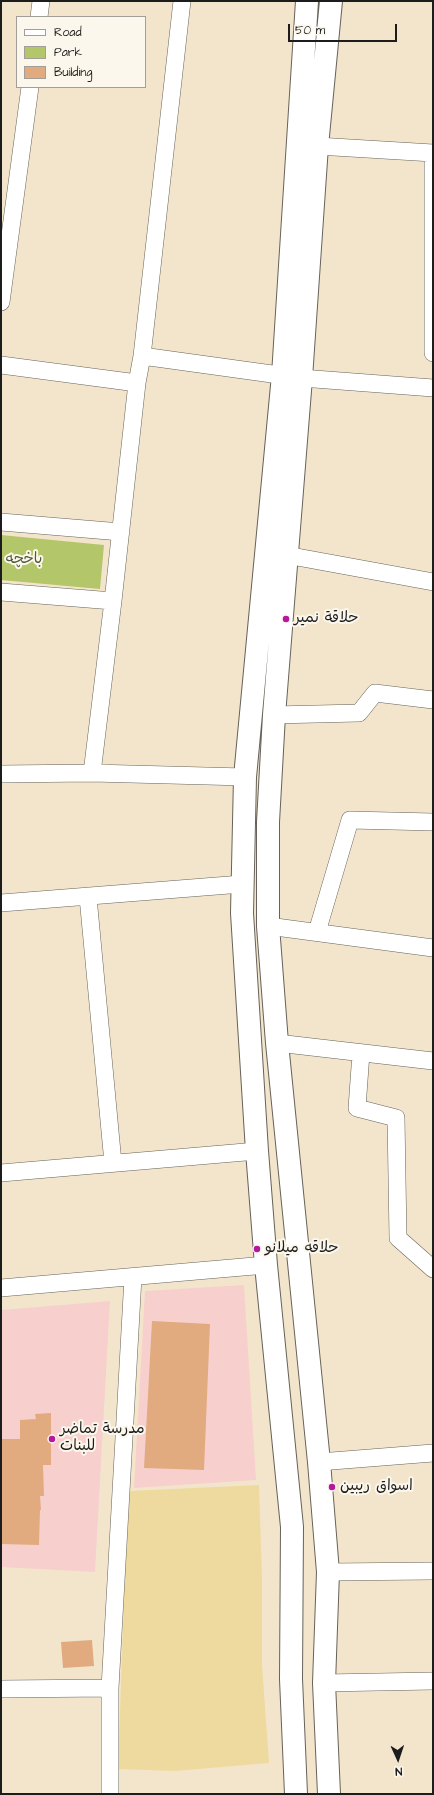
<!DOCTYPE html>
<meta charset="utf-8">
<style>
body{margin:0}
#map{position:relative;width:434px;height:1795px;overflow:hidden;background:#f3e5cb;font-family:"Architects Daughter",sans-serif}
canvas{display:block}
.frame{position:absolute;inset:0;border:2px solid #1c1c1c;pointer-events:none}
.legend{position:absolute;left:16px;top:16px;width:130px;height:72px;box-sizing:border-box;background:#fbf7ec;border:1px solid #a29f99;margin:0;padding:5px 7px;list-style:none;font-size:12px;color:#1c1c1c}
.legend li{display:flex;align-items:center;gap:8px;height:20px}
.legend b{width:20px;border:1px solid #a29f99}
.north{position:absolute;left:378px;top:1739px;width:40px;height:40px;-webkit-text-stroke:3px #fbf7ec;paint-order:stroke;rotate:177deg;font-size:11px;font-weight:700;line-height:16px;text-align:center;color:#1c1c1c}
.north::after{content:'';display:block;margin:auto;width:14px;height:18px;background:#1c1c1c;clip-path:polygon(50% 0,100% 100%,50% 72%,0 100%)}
.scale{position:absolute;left:288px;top:24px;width:109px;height:18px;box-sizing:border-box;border:2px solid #1c1c1c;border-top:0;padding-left:5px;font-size:12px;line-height:14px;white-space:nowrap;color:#1c1c1c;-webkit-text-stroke:3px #fbf7ec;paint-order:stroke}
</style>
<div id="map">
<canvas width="434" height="1795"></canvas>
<div class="frame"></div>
<ul class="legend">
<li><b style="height:5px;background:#fff"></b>Road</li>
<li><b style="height:11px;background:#b3c66a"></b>Park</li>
<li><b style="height:11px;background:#e1ab7f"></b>Building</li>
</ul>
<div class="north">N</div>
<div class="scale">50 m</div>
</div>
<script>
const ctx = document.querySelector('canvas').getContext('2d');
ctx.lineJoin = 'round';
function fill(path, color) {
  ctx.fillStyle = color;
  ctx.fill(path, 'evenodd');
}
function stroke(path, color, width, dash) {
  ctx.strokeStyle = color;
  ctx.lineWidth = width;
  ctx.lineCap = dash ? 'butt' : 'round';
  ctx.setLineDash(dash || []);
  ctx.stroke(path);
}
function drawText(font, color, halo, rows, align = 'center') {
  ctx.font = font + ' "Architects Daughter","Playpen Sans Arabic",sans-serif';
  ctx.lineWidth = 4;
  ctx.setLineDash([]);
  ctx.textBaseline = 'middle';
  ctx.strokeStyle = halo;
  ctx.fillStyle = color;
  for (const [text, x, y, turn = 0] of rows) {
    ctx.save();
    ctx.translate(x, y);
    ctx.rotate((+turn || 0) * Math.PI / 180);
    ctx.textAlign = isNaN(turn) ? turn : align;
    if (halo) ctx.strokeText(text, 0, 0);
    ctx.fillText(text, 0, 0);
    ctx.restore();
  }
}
const built = new Path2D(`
 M244,1285L256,1480L134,1488L145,1291Z
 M110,1301L95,1572L1,1567V1310Z`);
const green = new Path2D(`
 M1,535L104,545L100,589L1,580Z`);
const sand = new Path2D(`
 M259,1485L262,1579V1665L269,1763L175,1771L118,1769L125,1570L130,1491Z`);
const building = new Path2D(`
 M152,1321L210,1324L204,1470L144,1468Z
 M51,1413V1465H43L44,1496H40L41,1510H40L39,1545L1,1544V1439H20V1420L36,1419L35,1414Z
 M92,1640L94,1666L63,1668L61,1642Z`);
const minor = new Path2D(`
 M39,17L41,1
 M317,146L433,153
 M433,153V353
 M1,302L30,87
 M142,356L301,378L433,388
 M1,365L137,383
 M1,522L121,532
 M286,555L433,582
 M1,592L113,601
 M274,715L359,713L375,693L433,700
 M92,773L113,601L137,383L142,356L182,1
 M1,774L92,773L245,777
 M88,897L113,1163
 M1,903L242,884
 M268,926L433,948
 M317,932L350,820L433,822
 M277,1043L433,1061
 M361,1053L357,1108L396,1118L398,1238L433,1269
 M1,1173L257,1151
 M1,1288L266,1265
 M319,1462L433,1453
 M328,1572L433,1571
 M324,1683L433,1681
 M1,1689L110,1688
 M110,1794V1688L133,1277`);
const secondary = new Path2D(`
 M296,1794L291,1679L292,1527L266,1265L257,1151L242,913L245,777L283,375L307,1
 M329,1794L324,1683L328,1572L319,1462L277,1043L268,926V822L274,715L301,378L317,146L331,1`);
const markers = [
 [286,619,4,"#b5179e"],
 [257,1249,4,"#b5179e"],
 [52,1439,4,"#b5179e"],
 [332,1487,4,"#b5179e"]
];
const parkNames = [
 ["باخچە",24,560]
];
const poiNames = [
 ["حلاقة نمير",294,619],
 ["حلاقه ميلانو",265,1249],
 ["مدرسة تماضر",60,1430],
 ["للبنات",60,1447],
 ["اسواق ريبين",340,1487]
];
fill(built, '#f7d0cd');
fill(green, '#b3c66a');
fill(sand, '#eeda9e');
fill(building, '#e1ab7f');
stroke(minor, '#676259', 18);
stroke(secondary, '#676259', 24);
stroke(minor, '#fff', 17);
stroke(secondary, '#fff', 22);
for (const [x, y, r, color] of markers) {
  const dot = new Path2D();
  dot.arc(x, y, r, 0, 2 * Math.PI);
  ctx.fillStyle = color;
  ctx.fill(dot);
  stroke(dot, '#fbf7ec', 1.5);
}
drawText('15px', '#515837', '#fbf7ec', parkNames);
drawText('15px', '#1c1c1c', '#fbf7ec', poiNames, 'left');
</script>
